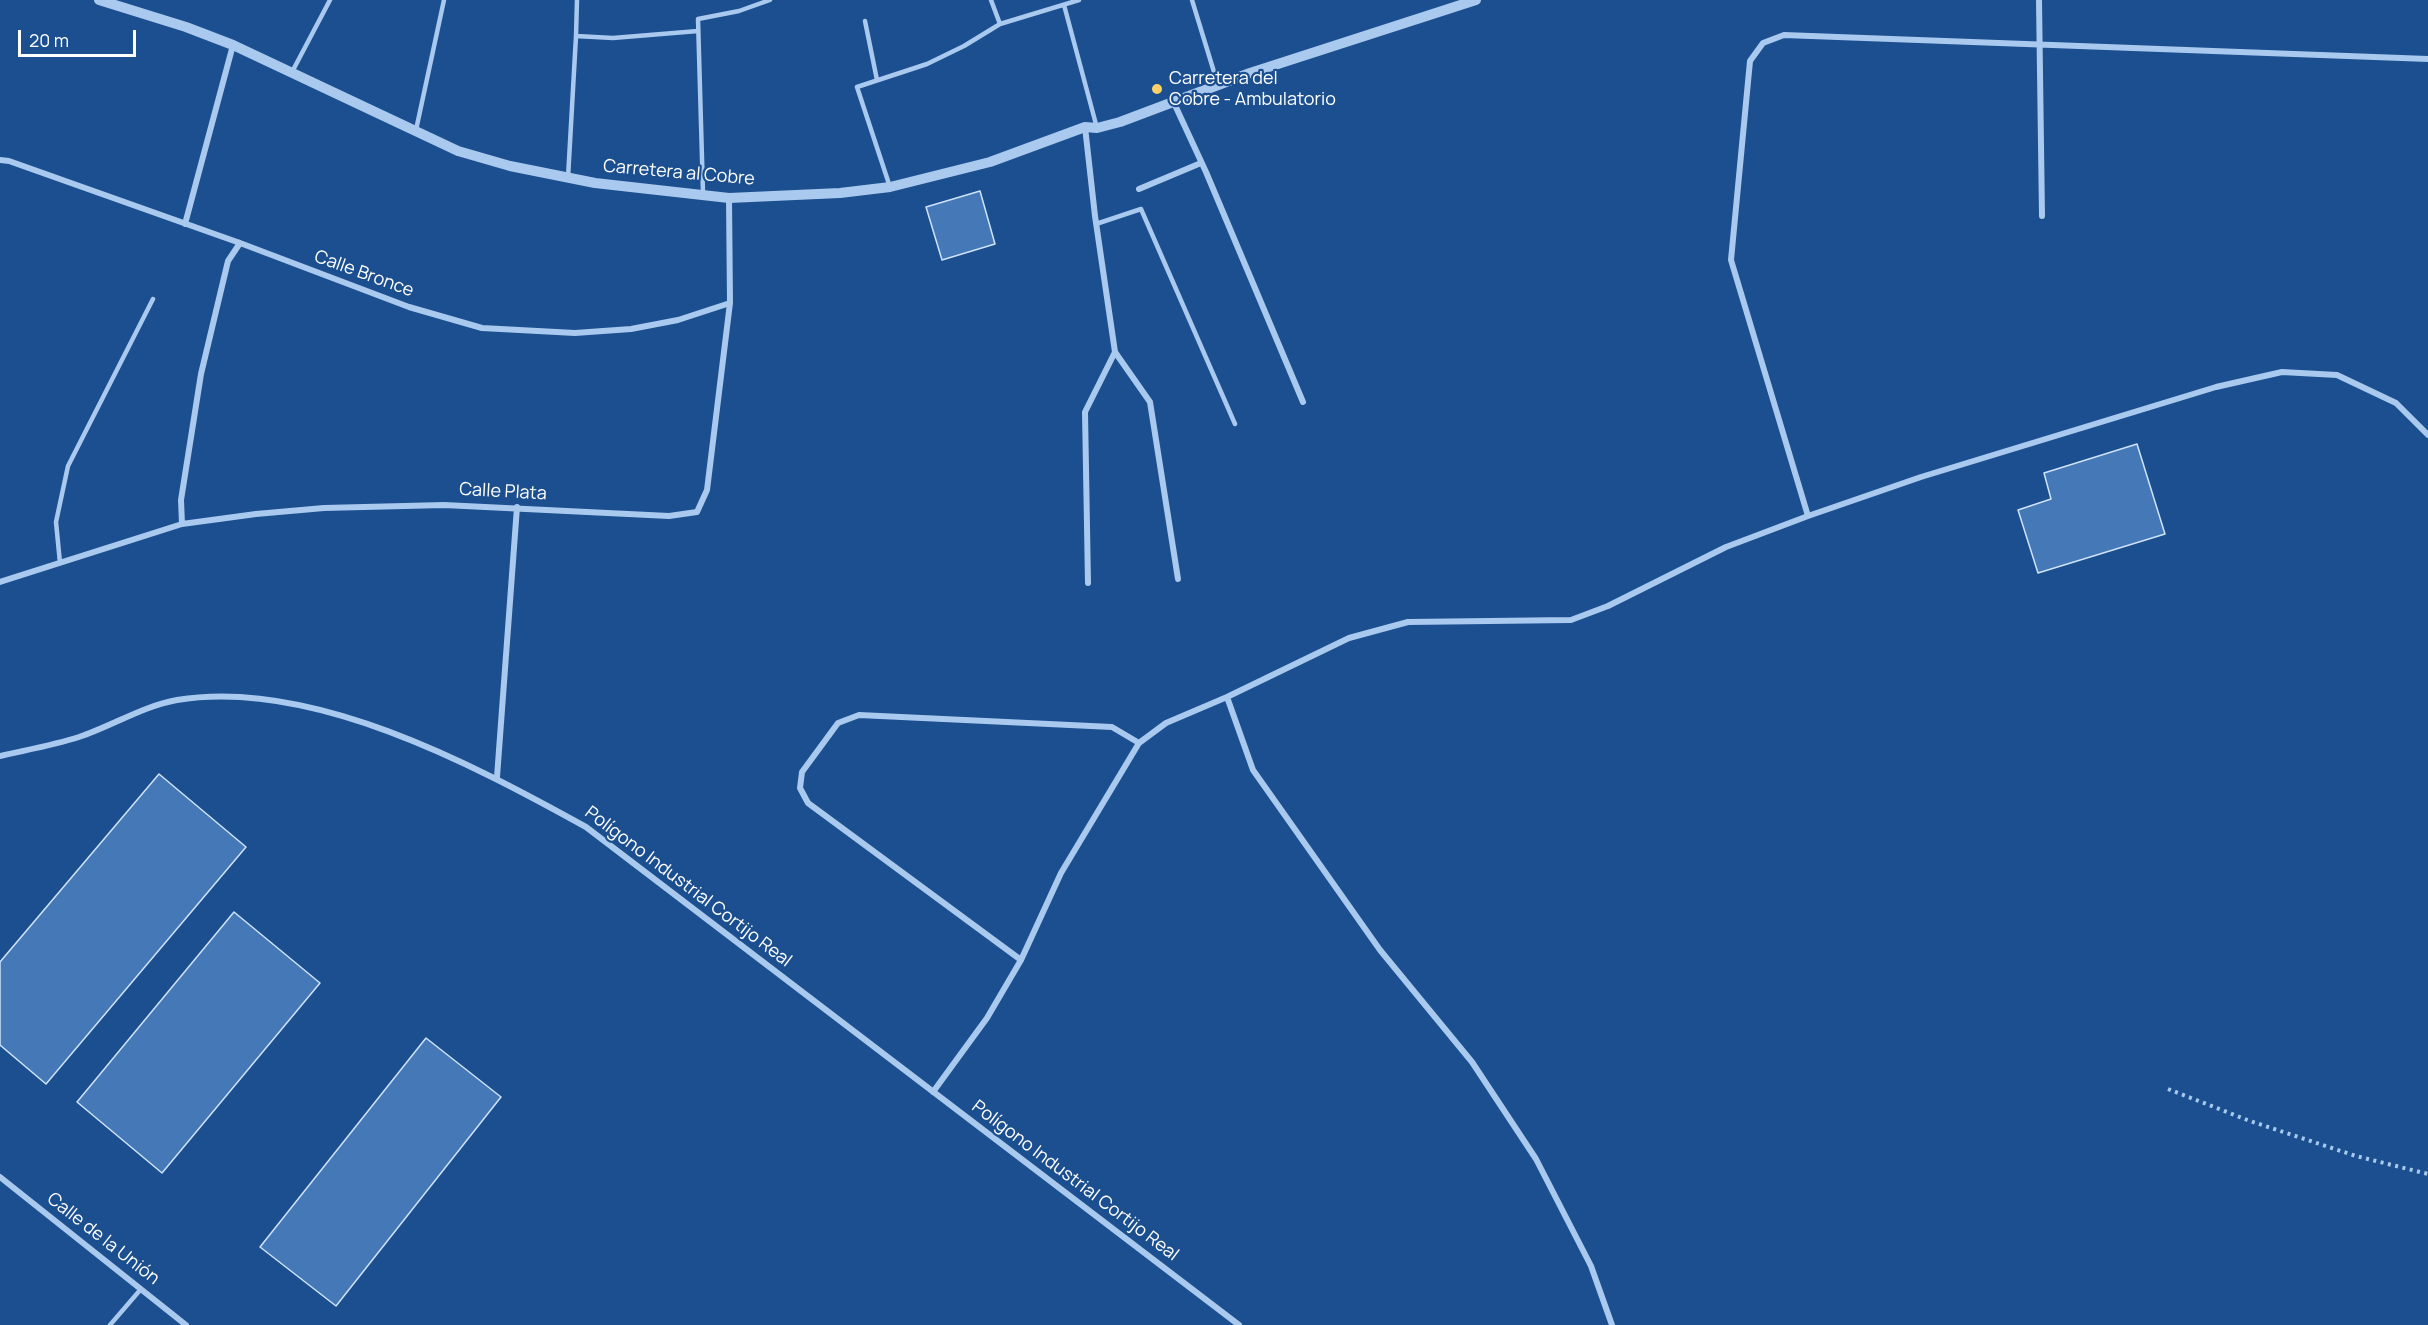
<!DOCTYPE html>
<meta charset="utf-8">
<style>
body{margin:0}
#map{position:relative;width:2428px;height:1325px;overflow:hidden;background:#1b4f8f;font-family:Manrope,sans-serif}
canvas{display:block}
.scale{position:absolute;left:18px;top:30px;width:118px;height:27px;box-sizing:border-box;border:3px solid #fff;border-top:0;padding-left:8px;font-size:18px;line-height:21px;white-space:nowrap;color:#fff;-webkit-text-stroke:4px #1b4f8f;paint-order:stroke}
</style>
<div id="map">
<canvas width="2428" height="1325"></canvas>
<div class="scale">20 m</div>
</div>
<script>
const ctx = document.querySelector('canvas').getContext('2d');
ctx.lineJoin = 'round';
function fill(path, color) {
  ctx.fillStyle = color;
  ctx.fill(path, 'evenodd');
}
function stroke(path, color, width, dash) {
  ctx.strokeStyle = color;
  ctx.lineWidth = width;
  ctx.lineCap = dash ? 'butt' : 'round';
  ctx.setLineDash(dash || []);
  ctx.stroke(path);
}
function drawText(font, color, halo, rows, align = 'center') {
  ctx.font = font + ' Manrope,sans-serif';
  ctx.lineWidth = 4.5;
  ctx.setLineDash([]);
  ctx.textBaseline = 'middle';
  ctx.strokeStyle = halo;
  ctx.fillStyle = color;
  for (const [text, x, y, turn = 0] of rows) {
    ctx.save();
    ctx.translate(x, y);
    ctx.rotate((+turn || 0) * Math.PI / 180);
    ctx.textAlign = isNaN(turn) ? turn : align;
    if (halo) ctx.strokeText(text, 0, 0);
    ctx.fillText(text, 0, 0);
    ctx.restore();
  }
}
const building = new Path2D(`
 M980,191L995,244L942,260L926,207Z
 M2137,444L2165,534L2038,573L2018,510L2051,499L2044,473Z
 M159,774L246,847L46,1084L0,1045V962Z
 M234,912L320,983L162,1173L77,1102Z
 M426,1038L501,1097L336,1306L260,1247Z`);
const path = new Path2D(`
 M2168,1089L2250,1121L2356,1156L2428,1174`);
const service = new Path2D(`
 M991,0L1000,24
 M1192,0L1218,85
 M1064,5L1097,128
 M865,21L877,80
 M576,36L577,0
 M292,72L330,0
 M416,130L444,0
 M568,178L576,36L613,38L698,31
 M890,187L857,87L927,64L964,46L1000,24L1079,0
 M703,193L698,19L739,11L770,0
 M1096,224L1141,209L1235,424
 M60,563L56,522L68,466L153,299
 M110,1325L141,1289`);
const minor = new Path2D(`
 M2039,0L2042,216
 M1174,103L1206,172L1303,402
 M1085,127L1095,216L1115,352
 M0,160L9,161L240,243L409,307L482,328L575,333L631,329L678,320L730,303
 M1139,189L1201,163
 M185,224L233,45
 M1808,516L1731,260L1750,61L1763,43L1784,35L2428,59
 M182,524L181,500L201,374L228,261L240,243
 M0,582L182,524L256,514L324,508L444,505L669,516L697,512L707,490L730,303L729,198
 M1088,583L1085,412L1115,352L1150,402L1178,579
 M1227,697L1253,770L1380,950L1472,1062L1536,1159L1591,1266L1612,1325
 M0,756C26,750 54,745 79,737C112,726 143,706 177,700C311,678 472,764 586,827L1239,1325
 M497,777L517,507
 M1021,960L808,803L800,788L802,772L838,723L859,715L1112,727L1139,743
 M933,1092L987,1018L1021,960L1061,873L1139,743L1166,723L1227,697L1349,638L1408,622L1571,620L1608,606L1726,547L1808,516L1921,477L2216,387L2282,372L2337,375L2396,403L2428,435
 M0,1177L186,1325`);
const tertiary = new Path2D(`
 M99,0L186,27L233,45L458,151L510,166L595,183L729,198L840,193L890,187L990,162L1085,127L1097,128L1120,122L1250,73L1476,0`);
const markers = [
 [1157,89,6,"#ffd166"]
];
const poiNames = [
 ["Carretera del",1169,79],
 ["Cobre - Ambulatorio",1169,100]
];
const streetNames = [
 ["Carretera al Cobre",679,173,5],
 ["Calle Bronce",364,274,20],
 ["Calle Plata",503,492,3],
 ["Polígono Industrial Cortijo Real",688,887,37],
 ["Polígono Industrial Cortijo Real",1075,1181,37],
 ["Calle de la Unión",103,1239,38]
];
fill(building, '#4478b7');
stroke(building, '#cfe3fa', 1.5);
stroke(path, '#a9c9ee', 4, [3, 4.5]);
stroke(service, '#a9c9ee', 4.5);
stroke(minor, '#a9c9ee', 6);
stroke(tertiary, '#a9c9ee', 10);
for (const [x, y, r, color] of markers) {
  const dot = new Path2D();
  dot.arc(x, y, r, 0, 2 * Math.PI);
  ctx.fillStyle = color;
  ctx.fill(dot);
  stroke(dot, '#1b4f8f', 2);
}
drawText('18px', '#fff', '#1b4f8f', poiNames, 'left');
drawText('18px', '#fff', '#1b4f8f', streetNames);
</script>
